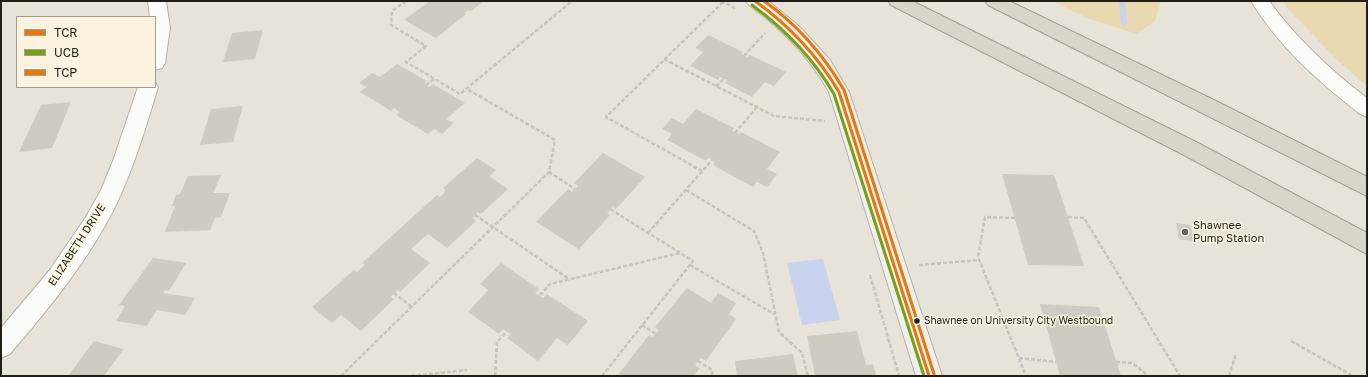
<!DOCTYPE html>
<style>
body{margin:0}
#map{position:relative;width:1368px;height:377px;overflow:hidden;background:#e7e3d8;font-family:"Golos Text",sans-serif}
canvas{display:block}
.frame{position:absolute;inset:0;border:2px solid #201e16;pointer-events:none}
.legend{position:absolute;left:16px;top:16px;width:140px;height:72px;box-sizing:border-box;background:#faf3df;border:1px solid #a39e8f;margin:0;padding:5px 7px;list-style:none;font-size:12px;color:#201e16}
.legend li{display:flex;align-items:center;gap:8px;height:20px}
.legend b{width:20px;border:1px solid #a39e8f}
</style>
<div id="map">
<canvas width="1368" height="377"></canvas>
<div class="frame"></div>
<ul class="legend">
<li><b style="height:5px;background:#e4770e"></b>TCR</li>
<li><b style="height:5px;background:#75a117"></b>UCB</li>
<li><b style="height:5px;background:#e4770e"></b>TCP</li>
</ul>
</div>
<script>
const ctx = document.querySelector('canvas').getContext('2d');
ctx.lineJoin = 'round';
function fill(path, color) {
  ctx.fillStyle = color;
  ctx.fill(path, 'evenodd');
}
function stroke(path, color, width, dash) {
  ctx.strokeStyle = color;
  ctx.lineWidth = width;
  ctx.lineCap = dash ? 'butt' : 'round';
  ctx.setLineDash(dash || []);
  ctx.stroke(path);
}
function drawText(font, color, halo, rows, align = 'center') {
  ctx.font = font + ' "Golos Text",sans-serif';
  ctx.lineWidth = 3;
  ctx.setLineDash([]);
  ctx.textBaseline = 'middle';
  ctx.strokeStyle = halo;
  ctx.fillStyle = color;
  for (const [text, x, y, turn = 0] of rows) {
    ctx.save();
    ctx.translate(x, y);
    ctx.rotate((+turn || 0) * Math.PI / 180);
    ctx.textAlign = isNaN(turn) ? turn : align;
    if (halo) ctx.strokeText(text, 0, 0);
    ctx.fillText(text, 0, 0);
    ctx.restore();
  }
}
const green = new Path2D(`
 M1053,1H1161L1155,21L1136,34L1087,18Z
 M1283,1H1367V86L1337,60L1288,9Z`);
const water = new Path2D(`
 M823,259L840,320L802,325L787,263Z`);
const stream = new Path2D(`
 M1119,1H1125L1127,24L1124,26L1121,24Z`);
const building = new Path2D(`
 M430,1H484L471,11L468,10L464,13L466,14L436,38L404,20Z
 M263,30L255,59L223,62L232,33Z
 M708,35L743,52L741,54L747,57L750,55L786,72L774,86L765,82L752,97L725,83L727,80L724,79L720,77L718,80L690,66L703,52L695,48Z
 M397,64L427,81L424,84L429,87L433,84L465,103L446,119L454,123L442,134L434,129L428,134L396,115L400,112L394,108L391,111L360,92L367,87L359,83L372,73L380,77Z
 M71,102L52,148L19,152L41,105Z
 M243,106L233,142L200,145L211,109Z
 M696,109L734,128L732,131L739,134L741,132L780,152L767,169L777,174L767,187L757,182L753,187L713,165L715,162L708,158L706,161L667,140L672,134L662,129L672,118L683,124Z
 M603,153L645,177L616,209L613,207L607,213L610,215L579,249L536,222L568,189L572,192L578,186L574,183Z
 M477,158L496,170L489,176L508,189L481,214L478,212L472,218L476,221L447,248L428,234L411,249L430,263L400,292L398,290L390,297L394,299L361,331L341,315L332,323L312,307L354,270L357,272L365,265L362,263L437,195L440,197L446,191L443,188Z
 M1002,174L1054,175L1084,266L1028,265Z
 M221,175L213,193H230L221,217L215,218L210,230L165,232L175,206H172L176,195L180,194L188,176Z
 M1176,223L1190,225L1195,241L1179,239Z
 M153,258L186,263L169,291L165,290L163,293L195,298L185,315L157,310L147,326L116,321L125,306L119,305Z
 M501,263L539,289L535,293L543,298L547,294L588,321L568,345L557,338L538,361L507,338L511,334L503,329L499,334L468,312L488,290L480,284Z
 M687,288L711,303L718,293L736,303L729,314L736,319L706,361L701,358L695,365L700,368L694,376H617L649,335L653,337L659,330L655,327Z
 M1040,304L1099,307L1121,376H1060Z
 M857,331L866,365L873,364L876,376H815L807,336Z
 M94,341L124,349L104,376H68Z
 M793,354L798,376H737L735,361Z`);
const path = new Path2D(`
 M406,1L392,11L391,25L426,46L406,62L460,94L572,1
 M721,1L735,8
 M744,56L765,33
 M664,59L774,116L825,121
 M426,85L434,79
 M716,86L724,79
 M735,133L757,107
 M702,171L606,117L723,2
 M549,172L575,189
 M686,190L754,231L763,253L779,332L802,353L808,376
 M475,215L569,279
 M1068,217L1084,218L1180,376
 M1015,218L985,217L978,257L1026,376
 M648,233L712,160
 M690,265L774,314
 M919,265L980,260
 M870,275L899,376
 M394,293L412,307
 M540,295L550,284L680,253
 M642,325L656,334
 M1291,341L1353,376
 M1019,358L1056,362
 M698,361L712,370V376
 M1116,362L1132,363L1149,376
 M341,376L549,172L555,140L467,89
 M411,376L467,370
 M495,376L497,342L507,331
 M602,376L693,261L610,209
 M1229,376L1236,354`);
const street = new Path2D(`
 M148,1H166L170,28L165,63L162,68L155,70V17H150Z
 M1251,1H1269C1297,39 1330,70 1367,98V117L1360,114C1318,81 1279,47 1251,1Z
 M155,82L158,87C146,127 134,167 116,205C89,260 49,308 10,354L1,358V328L49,271L86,217L101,190L113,161L138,87H155Z`);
const secondary = new Path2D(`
 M746,1H768L799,26L830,60L849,92L942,376H916L829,92C809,56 782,29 749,5Z`);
const highway = new Path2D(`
 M888,1H912L1198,143L1367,233V254L1184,155L891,5Z
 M985,1H1009L1218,102L1367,177V196L988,5Z`);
const bus1 = new Path2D(`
 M755,1C790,26 817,55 839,92L929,376`);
const bus2 = new Path2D(`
 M752,5C786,30 813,58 834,94L924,376`);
const bus3 = new Path2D(`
 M764,1C798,25 823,54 844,90L934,374`);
const markers = [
 [1185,232,4,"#66635a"],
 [917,321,3.5,"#201e16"]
];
const busNames = [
 ["Shawnee on University City Westbound",924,321]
];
const poiNames = [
 ["Shawnee",1193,226],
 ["Pump Station",1193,239]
];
const streetNames = [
 ["ELIZABETH DRIVE",77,245,-57]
];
fill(green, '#e8d9b0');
fill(water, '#cad3ed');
fill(stream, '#cad3ed');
fill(building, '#cfcbc3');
stroke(street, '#b4b1a9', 2);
stroke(secondary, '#b4b1a9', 2);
stroke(highway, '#a49e8e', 2);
stroke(path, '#c5c4c0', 2.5, [4, 2]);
fill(street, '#fbfbf9');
fill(secondary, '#f0efeb');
fill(highway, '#d9d5c9');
stroke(bus1, '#e4770e', 3);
stroke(bus2, '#75a117', 3);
stroke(bus3, '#e4770e', 3);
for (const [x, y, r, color] of markers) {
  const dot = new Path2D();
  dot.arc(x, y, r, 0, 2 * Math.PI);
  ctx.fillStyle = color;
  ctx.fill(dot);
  stroke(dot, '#faf3df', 1.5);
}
drawText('10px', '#201e16', '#faf3df', busNames, 'left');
drawText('11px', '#201e16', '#faf3df', poiNames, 'left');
drawText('11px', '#201e16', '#faf3df', streetNames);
</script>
